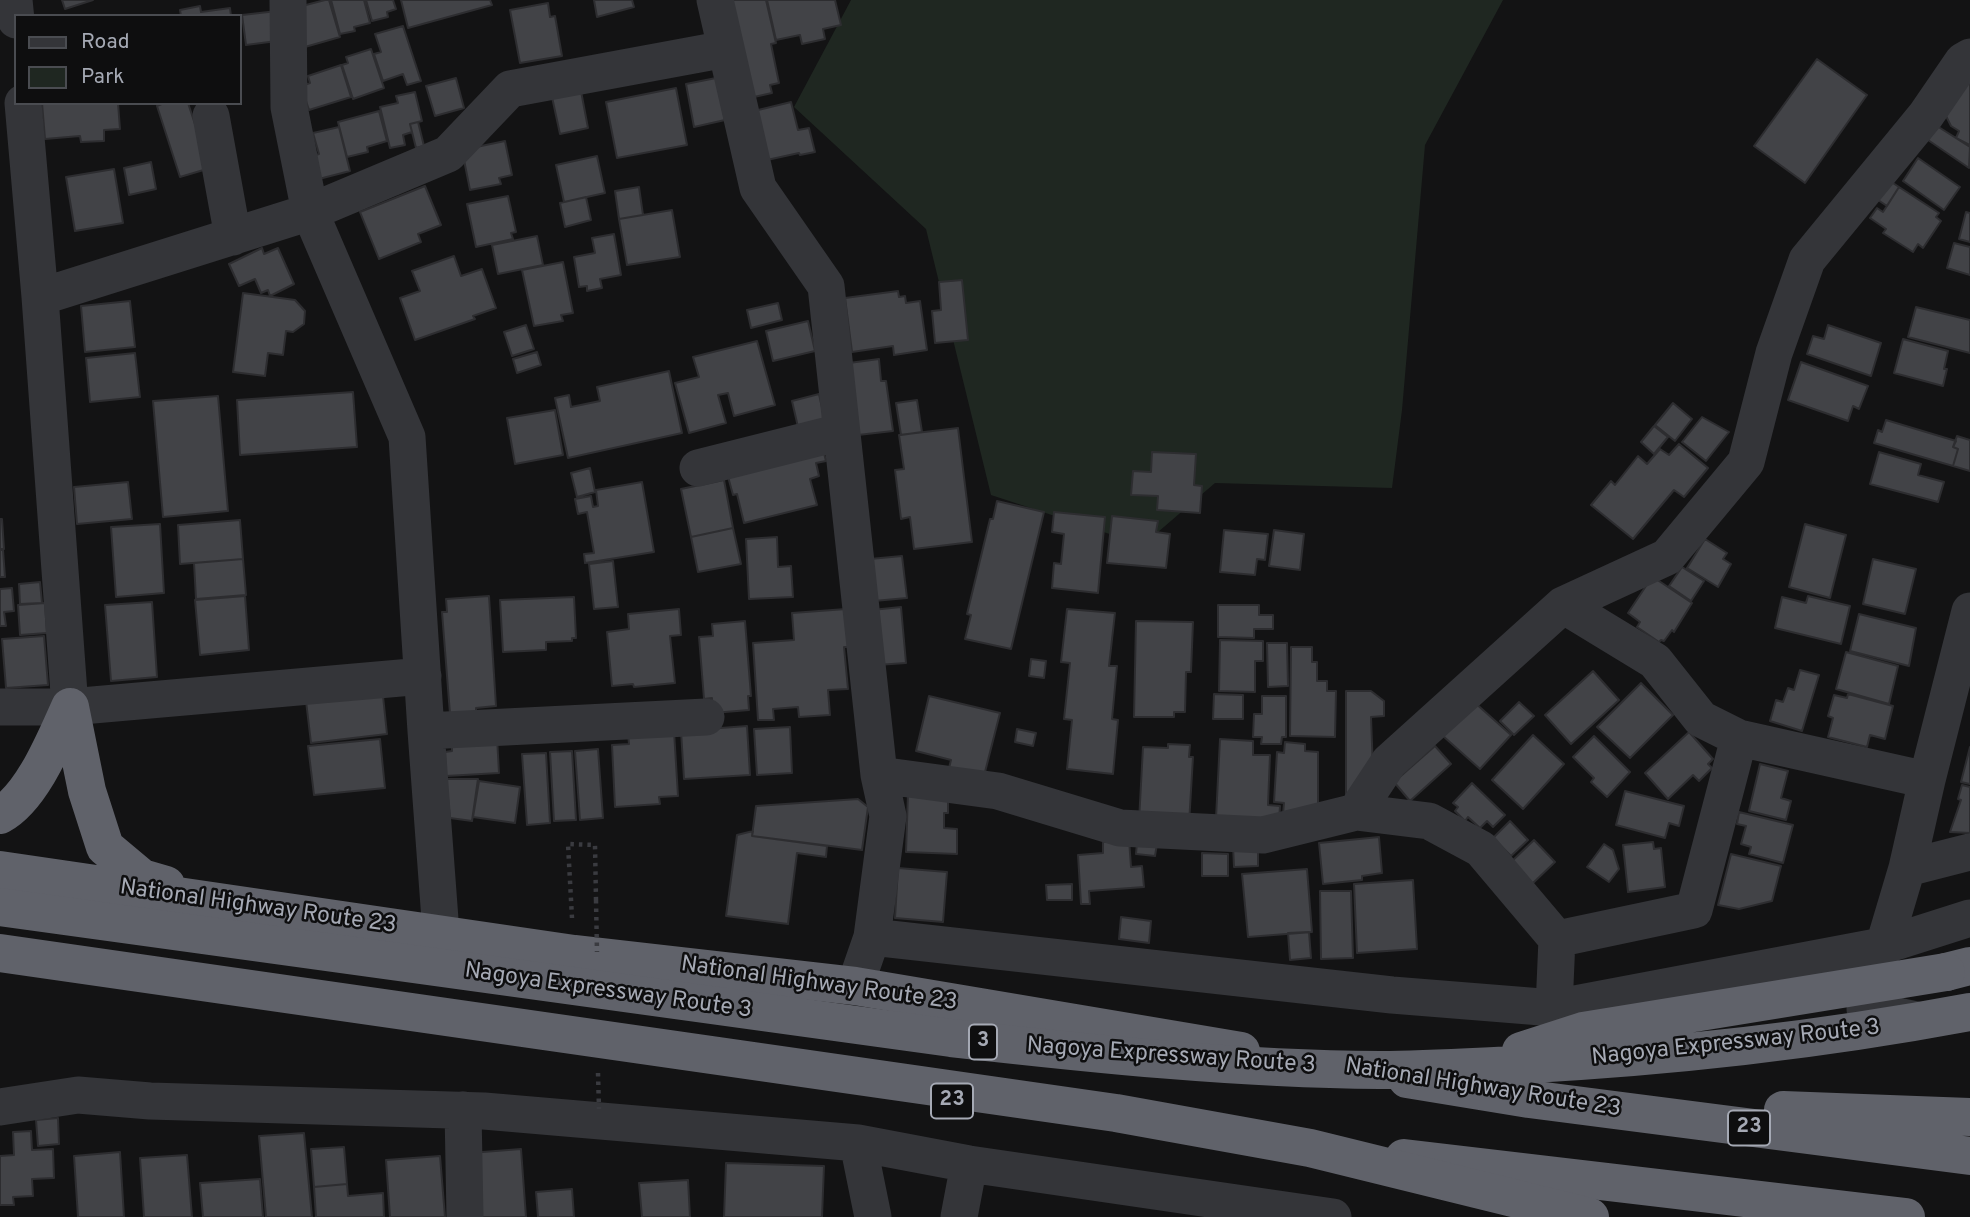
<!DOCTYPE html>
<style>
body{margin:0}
#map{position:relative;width:1970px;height:1217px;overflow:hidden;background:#131314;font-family:Overpass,sans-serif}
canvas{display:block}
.legend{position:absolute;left:14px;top:14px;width:228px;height:91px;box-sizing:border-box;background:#0e0e0f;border:2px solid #4a4c51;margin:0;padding:9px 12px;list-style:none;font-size:21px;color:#a5a9b4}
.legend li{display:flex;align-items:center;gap:14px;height:35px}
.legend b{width:35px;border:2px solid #4a4c51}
</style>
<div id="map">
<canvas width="1970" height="1217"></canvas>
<ul class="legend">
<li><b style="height:9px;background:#343539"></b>Road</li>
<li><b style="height:19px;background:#1f2721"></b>Park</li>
</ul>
</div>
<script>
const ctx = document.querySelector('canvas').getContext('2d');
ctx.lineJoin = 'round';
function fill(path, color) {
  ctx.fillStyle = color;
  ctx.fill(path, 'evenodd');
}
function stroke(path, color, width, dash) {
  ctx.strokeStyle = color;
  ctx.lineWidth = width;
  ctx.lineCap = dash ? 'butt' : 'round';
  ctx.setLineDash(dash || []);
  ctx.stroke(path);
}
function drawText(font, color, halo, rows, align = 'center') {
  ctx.font = font + ' Overpass,sans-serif';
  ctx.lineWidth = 5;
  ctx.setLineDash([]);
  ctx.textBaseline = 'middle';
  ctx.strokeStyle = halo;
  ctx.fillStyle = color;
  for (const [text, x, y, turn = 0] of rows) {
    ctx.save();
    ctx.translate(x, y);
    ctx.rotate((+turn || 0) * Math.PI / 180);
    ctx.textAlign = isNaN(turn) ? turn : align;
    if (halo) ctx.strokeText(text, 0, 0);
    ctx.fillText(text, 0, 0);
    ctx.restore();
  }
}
const green = new Path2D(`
 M851,0H1503L1425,145L1402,410L1392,488L1215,483L1143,545L991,495L926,229L794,107Z`);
const building = new Path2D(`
 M62,0H93L65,9Z
 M325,0H329L340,37L305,47L302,6Z
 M331,0H364L370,23L354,27L355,31L340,34Z
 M366,0H393L396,9L387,12L388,17L372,21Z
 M401,0H490L492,5L408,28Z
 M594,0H632L634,7L597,17Z
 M723,0H766L776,43L771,44L779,83L770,85L772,93L745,99Z
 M767,0H835L841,25L823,29L825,39L802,44L800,35L776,40Z
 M548,3L550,17L555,16L562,56L520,63L510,10Z
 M200,6L201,12L230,8L231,16H181L180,10Z
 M277,11V41L246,45L242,15Z
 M403,26L421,81L407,85L403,74L383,81L374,54L381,52L375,34Z
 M371,49L384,88L353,99L342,65L348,63L346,57Z
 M1817,59L1867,95L1805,183L1754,146Z
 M341,65L351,97L309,110L301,86L310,83L308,76Z
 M1970,70V145L1956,138L1959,131L1951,126L1946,116Z
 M456,78L464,108L435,116L426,86Z
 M716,78L725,120L694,127L686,84Z
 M676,88L687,145L617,158L606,102Z
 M581,91L588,128L560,134L552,97Z
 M415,92L422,121L410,124L412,132L403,135L405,145L390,148L380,107L398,103L396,96Z
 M791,102L798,130L809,128L815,152L800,155L799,153L767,160L754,111Z
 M42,103H118L120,129L104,130V141L81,142L80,136L45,139Z
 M164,103H188L197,130L217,166L180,177L157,106Z
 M379,111L387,141L367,147L368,152L347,157L338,122Z
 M418,122L424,146L416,148L410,124Z
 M1937,126L1970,147L1969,168L1928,140Z
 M339,127L350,171L315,180L309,157L319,154L313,133Z
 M505,141L512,175L499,178L501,184L470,190L462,150Z
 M597,156L605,193L564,202L556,165Z
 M1918,158L1960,187L1944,210L1903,181Z
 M151,162L156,189L129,195L124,168Z
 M114,169L123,223L75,231L66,177Z
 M1884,177L1899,187L1887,206L1872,196Z
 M425,186L441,225L418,234L421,242L379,259L360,212Z
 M639,187L643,215L619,219L615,191Z
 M1899,187L1939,213L1936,217L1941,221L1923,248L1918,244L1913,252L1883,233L1886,229L1870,218L1877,208L1883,212Z
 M508,196L516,232L511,233L513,239L476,247L467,204Z
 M586,197L591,220L565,227L560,203Z
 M672,210L680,257L627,265L619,219Z
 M1966,212L1970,213V242L1959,239Z
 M614,234L621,275L600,279L602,288L587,291V286L579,287L574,257L595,253L592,238Z
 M537,236L543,265L498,274L492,245Z
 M1954,243L1970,247V275L1947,268Z
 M262,248L264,254L278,248L294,284L270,296L268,290L261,293L255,279L239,286L229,264Z
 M454,256L461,276L482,269L496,308L473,316L475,319L415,340L400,298L420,291L412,271Z
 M563,262L573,313L561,315L563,321L534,326L522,270Z
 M962,280L968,340L935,343L932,311L941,310L939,282Z
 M898,291L899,297L905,296L906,303L920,301L927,350L894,355L893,346L852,352L845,298Z
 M243,293L295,300L305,311L304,324L293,332L286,331L283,355L268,353L265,376L233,372Z
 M130,301L135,347L85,352L81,306Z
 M778,303L782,320L751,328L747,310Z
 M1916,307L1970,320V353L1908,337Z
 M808,321L815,351L773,361L766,331Z
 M526,325L534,349L512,356L504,332Z
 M1828,325L1881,343L1871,376L1807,354L1813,336L1824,339Z
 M1903,339L1948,351L1944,369H1947L1943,386L1894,373Z
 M757,341L775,405L734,416L728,393L718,395L726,423L689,433L675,383L699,377L693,357Z
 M537,352L541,365L517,373L513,359Z
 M135,353L140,397L90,402L86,358Z
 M879,359L881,381H886L893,431L858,435L849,363Z
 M1801,362L1868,386L1859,409L1853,406L1848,421L1788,400Z
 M669,371L682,433L568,458L555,398L569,395L571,407L600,401L597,387Z
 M353,392L357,447L240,455L237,400Z
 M819,394L825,421L798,427L792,401Z
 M218,396L228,511L163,517L153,401Z
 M917,400L922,432L901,435L896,403Z
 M1673,403L1692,419L1675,441L1655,425Z
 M555,410L563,455L515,464L507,418Z
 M1702,417L1729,432L1706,461L1682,442Z
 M1886,420L1956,441L1953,447L1958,449L1953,466L1874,443L1878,430L1882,432Z
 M1654,426L1668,437L1654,454L1641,442Z
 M958,428L972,542L914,549L910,517L901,519L895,470L904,469L899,435Z
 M1957,436L1970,440V471L1953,466L1958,449L1953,447Z
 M1679,444L1708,468L1684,497L1674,490L1633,539L1591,505L1611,481L1615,485L1638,456L1647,464L1660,449L1669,455Z
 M823,449L826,461L816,463L819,476L810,479L817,505L744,523L737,494L733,495L727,473Z
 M1152,452L1196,454L1194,485L1202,486L1200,513L1157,510L1158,496L1131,495L1133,471L1151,472Z
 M1879,452L1921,464L1918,475L1944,482L1938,502L1870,484Z
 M590,468L595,492L577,497L571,473Z
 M724,480L733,528L691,537L681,489Z
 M128,482L132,519L77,524L74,487Z
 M642,482L654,552L585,563L584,554L594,553L587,512L578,514L575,499L591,496L593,507L598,506L596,490Z
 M997,501L1044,512L1011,649L965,639L971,615L967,614L990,519H993Z
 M1054,512L1105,517L1098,593L1052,588L1054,563L1061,564L1064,534L1052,532Z
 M1112,516L1158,521L1156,532L1170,534L1166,568L1107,563Z
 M0,519H2L4,549H0Z
 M240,520L243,559L180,564L178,525Z
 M160,524L164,593L116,597L111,527Z
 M1805,524L1846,535L1830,598L1789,587Z
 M733,528L741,564L698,572L691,537Z
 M1224,530L1268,534L1265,560L1257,559L1255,575L1220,572Z
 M1274,530L1304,534L1300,570L1269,566Z
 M777,537L778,567L791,566L793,597L749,599L746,539Z
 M1705,539L1727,553L1723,559L1731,564L1718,587L1687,568Z
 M0,550H3L5,577H0Z
 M902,556L907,598L874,601L870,559Z
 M243,559L246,595L196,599L194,563Z
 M1873,559L1916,569L1905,614L1863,604Z
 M613,561L618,607L594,609L589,564Z
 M1682,567L1704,581L1691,601L1669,586Z
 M1656,579L1692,603L1674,632L1672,630L1664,641L1661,640L1659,642L1637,627L1640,622L1628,613L1650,580Z
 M40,582L42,603L20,604L19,584Z
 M12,588L14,611L4,612L6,626H0V589Z
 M245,596L249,650L200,655L195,600Z
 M489,596L496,706L476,708V712L450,714L442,612H447L446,599Z
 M1808,596L1850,606L1841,644L1775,628L1782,597L1806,603Z
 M574,597L576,638H572V641L546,642V650L503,652L500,600Z
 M152,602L157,677L111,681L105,605Z
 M45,603L47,633L20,635L18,605Z
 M1218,605H1259V615H1273V629H1254V638L1218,637Z
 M901,607L906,663L877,665L872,610Z
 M679,609L681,635L670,636L675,683L634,687L633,684L612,686L607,632L629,629L628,614Z
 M846,609L848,647H844L848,689L828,690L830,715L799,717L798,707L773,709L774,720H758L753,643L794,640L792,613Z
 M1067,609L1115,613L1109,666H1117L1112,719L1118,720L1113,774L1067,769L1072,720L1064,719L1070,663L1061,662Z
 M1859,614L1916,628L1909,666L1850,651Z
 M745,621L751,696H748L749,710L713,713L712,698L704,699L699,637L713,636L712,624Z
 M1136,621L1193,622L1191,672H1186L1185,712H1174V717H1134Z
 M44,636L48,685L6,688L2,639Z
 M1220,640L1263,641V661H1255V692L1219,691Z
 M1267,643H1287L1288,686L1268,687Z
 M1291,647H1312V662H1317V681H1327V691H1336L1335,737L1290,736Z
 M1846,652L1898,666L1889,704L1836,689Z
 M1031,659L1046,661L1044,678L1029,676Z
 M1800,670L1819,675L1802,731L1770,721L1776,700L1783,702L1788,688L1794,690Z
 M1593,671L1619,700L1571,744L1545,715Z
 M1641,683L1673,715L1630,758L1597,727Z
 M1346,691H1371L1384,701V716L1371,717L1373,771L1346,800Z
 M1214,694L1243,695V719H1213Z
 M1848,694L1893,706L1885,739L1870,735L1867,747L1828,737L1833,718L1828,716L1834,695L1847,698Z
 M383,696L387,734L311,743L306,701Z
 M929,696L1000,713L984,776L949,768L951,760L916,751Z
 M1262,696H1286V737H1282L1281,744H1261L1262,737H1253L1254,714H1262Z
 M1473,701L1511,735L1480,769L1443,736Z
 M1519,702L1534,716L1514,735L1500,721Z
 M747,726L750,775L684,779L681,731Z
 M790,727L792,773L757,775L754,729Z
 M1017,729L1036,733L1033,746L1015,742Z
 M674,731L678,796L659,797L660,804L615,807L612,745L629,744L628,734Z
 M1689,732L1713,759L1708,764L1712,768L1699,781L1693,775L1668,799L1645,773Z
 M1533,735L1564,764L1523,809L1492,780Z
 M1594,736L1630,772L1607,797L1591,782L1594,778L1573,757Z
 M497,737L499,773L446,776L445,752L452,751V740Z
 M380,739L385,788L314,795L308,746Z
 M1220,739L1253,741V755H1270L1268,805L1280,806L1279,822L1216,818Z
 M1285,742L1305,744V751L1318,752V816L1283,814L1284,803L1274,802L1277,752L1284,753Z
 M1168,744L1190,745L1189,757H1193L1189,824L1139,821L1143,747L1168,748Z
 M1435,746L1451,764L1410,801L1394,782Z
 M1970,747V784L1961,782Z
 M598,749L603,818L580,820L575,751Z
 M572,751L576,820L554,821L550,752Z
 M546,753L550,823L527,825L522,754Z
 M1760,764L1788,771L1781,798L1791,801L1786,820L1749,811Z
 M446,779H478L472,821L450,818Z
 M479,781L520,787L515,823L473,817Z
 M1472,783L1505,815L1493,827L1487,821L1480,828L1468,817L1465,821L1455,811L1458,807L1453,803Z
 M1962,785L1970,787V833L1950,832L1961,800L1958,799Z
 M1625,791L1684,806L1679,826L1669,823L1665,838L1616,825Z
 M908,793L948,801V813H944V828L957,829V854L906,852Z
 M858,799L868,807L862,850L752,836L756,806Z
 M1739,812L1793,825L1783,863L1749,854L1751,847L1741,844L1746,826L1737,824Z
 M1510,821L1528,840L1511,856L1493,838Z
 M753,831L752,836L827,846L826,857L797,853L788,924L726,916L737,835Z
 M1379,837L1382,873L1362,876V880L1323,884L1319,843Z
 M1129,839L1131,867L1142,866L1144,887L1089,891L1090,904H1081L1078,855L1103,853V842Z
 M1534,840L1555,862L1532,884L1511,862Z
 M1137,842L1157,844L1155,856L1136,854Z
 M1653,842L1654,849L1661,848L1665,887L1628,892L1623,845Z
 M1258,844V866L1234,867L1233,845Z
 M1604,844L1613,850L1619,869L1609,882L1587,867Z
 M1202,853L1228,854V876H1202Z
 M1731,854L1781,866L1772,901L1739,909L1718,905Z
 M898,868L947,872L943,922L895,918Z
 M1307,869L1312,932L1248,937L1242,874Z
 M1413,880L1417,949L1357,953L1354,884Z
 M1072,884V900H1047L1046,885Z
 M1320,891H1351L1353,958L1321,959Z
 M1121,917L1151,921L1149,943L1119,939Z
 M1309,932L1311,958L1290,960L1288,933Z
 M58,1118L59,1144L38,1146L36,1120Z
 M31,1131L32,1150L53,1149L54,1178L32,1179L33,1196L13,1197L14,1205H0V1156L14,1155L13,1132Z
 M304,1133L312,1217H266L259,1136Z
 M344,1147L347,1184L314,1187L311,1149Z
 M521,1149L526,1217H475L470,1153Z
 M120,1152L124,1217H78L74,1156Z
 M187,1155L192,1217H144L140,1158Z
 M440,1156L445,1217H390L386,1160Z
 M726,1163L824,1166L822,1217H724Z
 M260,1179L263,1217H203L200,1183Z
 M688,1180L690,1217H642L639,1183Z
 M347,1184L348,1196L383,1193L384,1217H316L314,1187Z
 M572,1189L574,1217H538L536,1192Z`);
const path = new Path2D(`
 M572,918L568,844L595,845L596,900`);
const minor = new Path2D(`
 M14,0L16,20
 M288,0L289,107L310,212L407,437L426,731L441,933
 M715,0L758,188L826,286L879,775L888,816L872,937L855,986
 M23,103L40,297L70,707
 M211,116L233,237
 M40,297L310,212L448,154L510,89L726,49
 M698,468L841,432
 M1563,605L1655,661L1701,719L1739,738L1927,780
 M0,707H70L423,676
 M426,731L706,717
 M879,775L998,791L1120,828L1263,835L1356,812L1389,762L1563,605L1667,557L1746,462L1774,353L1807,260L1926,115L1963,61L1970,57
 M1356,812L1429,821L1481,849L1557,939
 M1907,868L1970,852
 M872,937L1392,995L1554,1008L1882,946L1970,918
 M1554,1008L1557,939L1694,910L1739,738
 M1917,1020L1865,1009L1907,868L1927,780L1970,611
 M0,1107L78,1095L150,1101L484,1111L858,1143L969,1164L1333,1217
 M463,1110L465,1217
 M858,1143L873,1217
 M959,1217L969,1164`);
const highway = new Path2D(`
 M70,707L87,791L105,847L142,878L166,885
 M0,815C32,798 55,740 70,707
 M0,870L574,954L855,986L1241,1051
 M1946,972L1970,966
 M1407,1079L1529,1099L1970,1156
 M1783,1110L1970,1117
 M1404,1158L1906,1217`);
const pathBridge = new Path2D(`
 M596,900L597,952
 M598,1073L599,1109`);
const highwayBridge = new Path2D(`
 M0,907L951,1038C1094,1054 1236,1069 1380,1070C1425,1070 1472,1067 1517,1065C1669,1057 1821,1040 1970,1012
 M0,953L1116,1113L1310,1148L1590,1217
 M1521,1051L1583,1031L1946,972`);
const shields = [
 [983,1042,28],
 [952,1101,42],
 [1749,1128,42]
];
const shieldNames = [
 ["3",983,1042],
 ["23",952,1101],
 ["23",1749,1128]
];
const streetNames = [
 ["National Highway Route 23",258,908,8],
 ["National Highway Route 23",819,985,8],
 ["Nagoya Expressway Route 3",608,992,8],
 ["Nagoya Expressway Route 3",1736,1044,-6],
 ["Nagoya Expressway Route 3",1171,1057,4],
 ["National Highway Route 23",1483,1089,9]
];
fill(green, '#1f2721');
fill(building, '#424347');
stroke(building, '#2d2d30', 2);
stroke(path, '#3a3b40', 4.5, [3.5, 5]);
stroke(minor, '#343539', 37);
stroke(highway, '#60626a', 38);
stroke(pathBridge, '#3a3b40', 4.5, [3.5, 5]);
stroke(highwayBridge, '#60626a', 38);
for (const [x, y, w] of shields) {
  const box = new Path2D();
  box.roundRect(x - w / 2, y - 17.5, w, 35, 5);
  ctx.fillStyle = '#0e0e0f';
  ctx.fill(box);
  stroke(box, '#a5a9b4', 2);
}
drawText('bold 21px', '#a5a9b4', null, shieldNames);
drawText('23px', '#a5a9b4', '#0e0e0f', streetNames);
</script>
